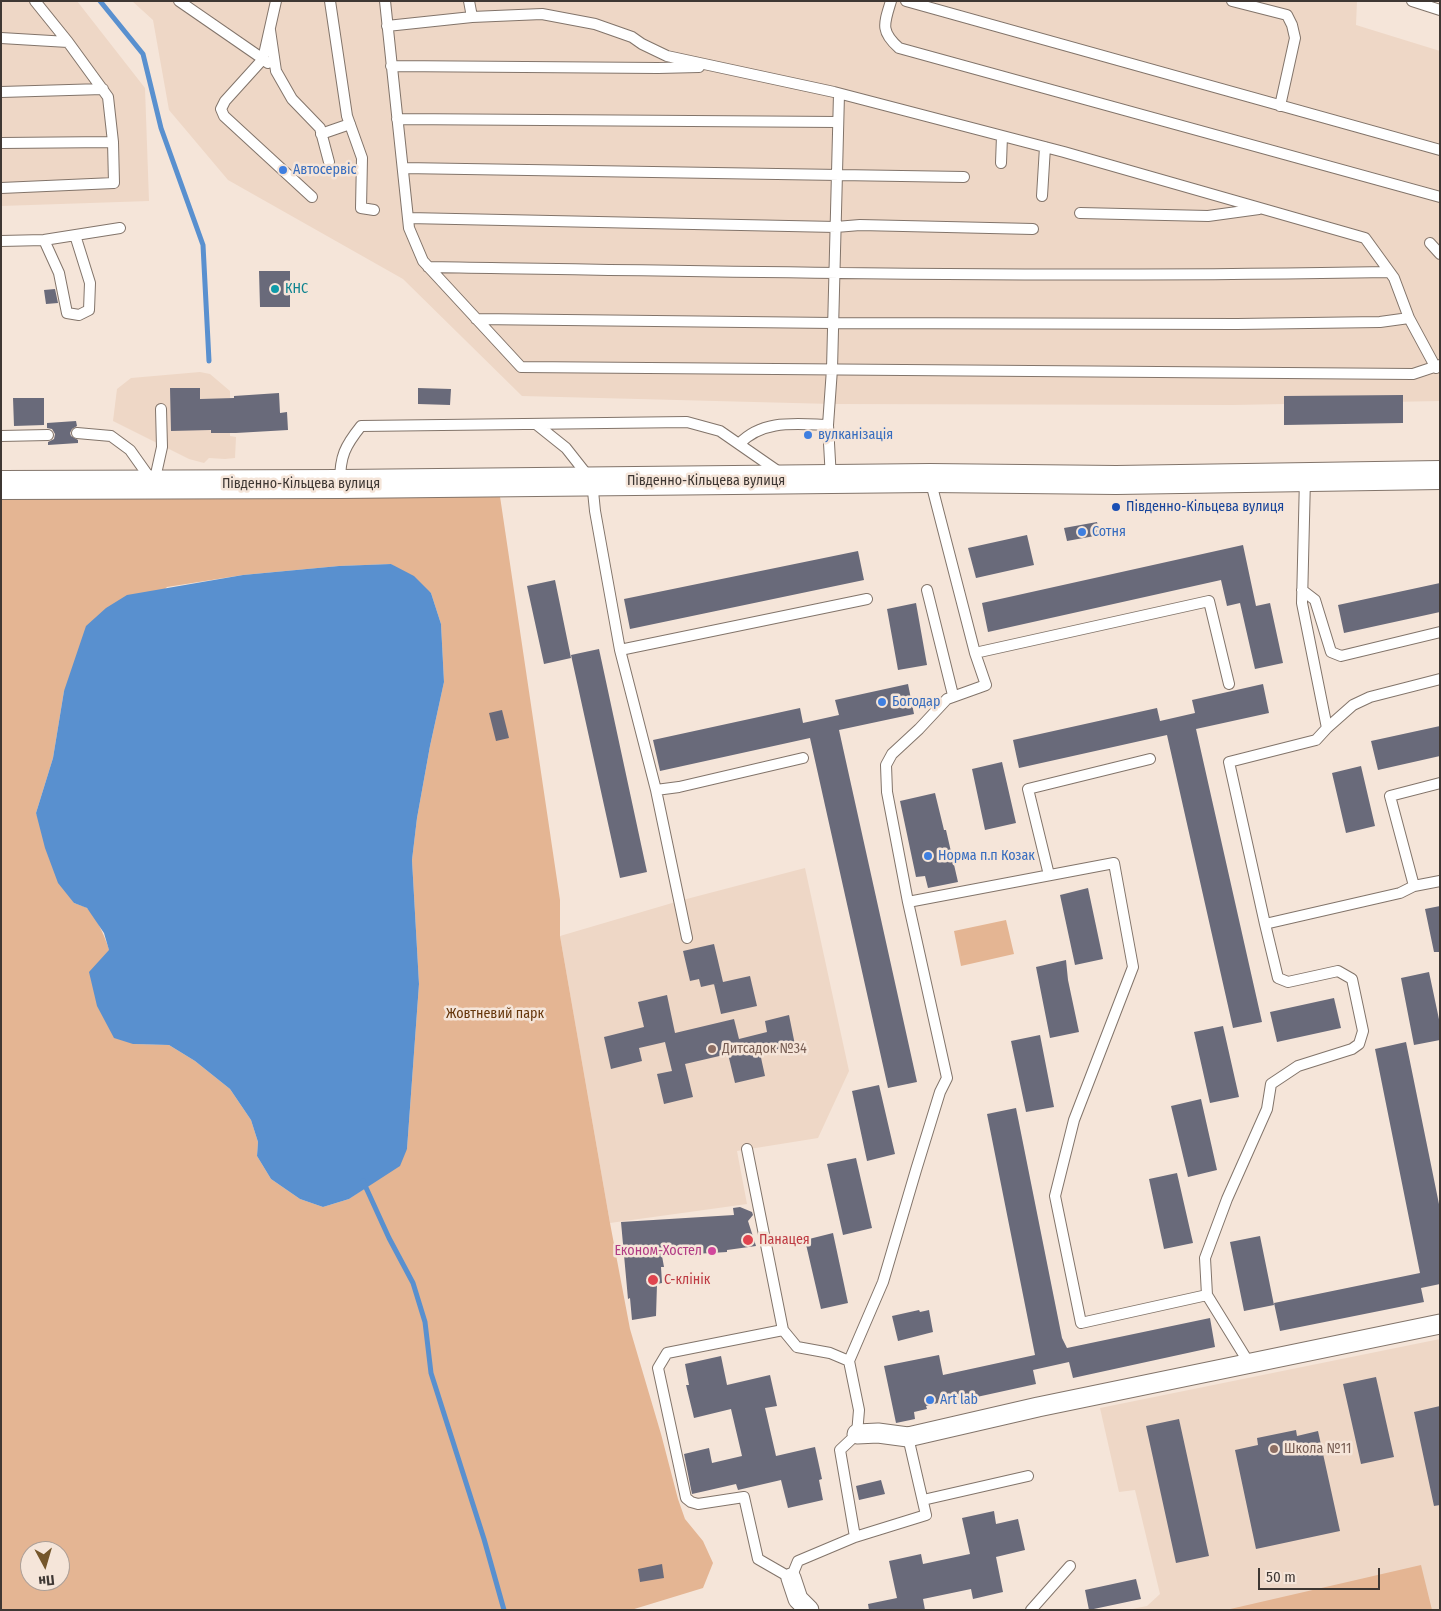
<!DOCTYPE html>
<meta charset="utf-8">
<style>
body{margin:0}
#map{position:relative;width:1441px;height:1611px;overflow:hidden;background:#f5e5d9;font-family:"Fira Sans Condensed",sans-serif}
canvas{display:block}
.frame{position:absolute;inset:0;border:2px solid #3e3733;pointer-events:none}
.north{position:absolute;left:20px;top:1541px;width:50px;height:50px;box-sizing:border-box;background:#f5e5d9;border:1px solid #ac9f97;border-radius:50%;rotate:174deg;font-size:14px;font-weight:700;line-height:20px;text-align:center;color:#3e3733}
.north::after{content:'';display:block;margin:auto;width:18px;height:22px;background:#75562b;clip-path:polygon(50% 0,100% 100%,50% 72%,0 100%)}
.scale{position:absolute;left:1258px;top:1568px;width:122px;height:22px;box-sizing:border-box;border:2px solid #3e3733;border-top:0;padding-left:6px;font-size:15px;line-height:18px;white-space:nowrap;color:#3e3733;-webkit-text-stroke:4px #f5e5d9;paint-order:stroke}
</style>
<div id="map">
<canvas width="1441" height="1611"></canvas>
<div class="frame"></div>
<div class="north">Пн</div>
<div class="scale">50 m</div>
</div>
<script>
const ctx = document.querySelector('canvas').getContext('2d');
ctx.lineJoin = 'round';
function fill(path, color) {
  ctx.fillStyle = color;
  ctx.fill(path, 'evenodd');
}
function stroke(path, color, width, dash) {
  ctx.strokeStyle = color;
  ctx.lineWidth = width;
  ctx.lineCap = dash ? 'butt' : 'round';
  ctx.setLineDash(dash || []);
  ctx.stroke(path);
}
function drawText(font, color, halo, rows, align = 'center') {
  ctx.font = font + ' "Fira Sans Condensed",sans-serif';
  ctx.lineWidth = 5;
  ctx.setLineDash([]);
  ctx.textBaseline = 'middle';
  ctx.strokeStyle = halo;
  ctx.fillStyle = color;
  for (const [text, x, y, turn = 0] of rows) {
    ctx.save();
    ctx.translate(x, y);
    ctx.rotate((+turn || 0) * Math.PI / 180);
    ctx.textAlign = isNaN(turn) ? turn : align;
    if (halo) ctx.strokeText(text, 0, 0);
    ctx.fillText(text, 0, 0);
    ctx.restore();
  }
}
const built = new Path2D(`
 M1,1H77L145,88L149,201L1,206Z
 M132,1H1357L1356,25L1440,51V401L1233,405L832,404L522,396L403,279L228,180L169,110L153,20Z
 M200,372L210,374L230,391V436L236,437L235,458L225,459L209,458L204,463L189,459L113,421L117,389L131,378Z
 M805,868L849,1071L818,1138L737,1151L747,1204L610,1223L560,936L679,901Z
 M1440,1339V1610H1127L1147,1606L1160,1594L1135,1490L1119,1492L1100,1408Z`);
const green = new Path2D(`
 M498,483L560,900V936L610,1223L630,1329L661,1434L678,1499L685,1519L703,1541L713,1563L703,1588L631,1610H1V485ZM391,564L431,593L441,624L444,682L430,746L417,818L412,860L419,984L407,1149L371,1184L349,1199L323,1207L300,1199L271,1179L257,1156L258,1142L251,1120L230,1089L195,1061L169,1045L133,1044C124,1009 112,934 88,909C85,906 78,905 74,903L36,813L53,758L64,691L167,587L243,575L339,566ZM30,1551H60V1581H30Z
 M1006,920L1014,954L961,966L954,931Z
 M1421,1565L1432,1610H1226Z`);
const water = new Path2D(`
 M391,564L414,576L431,593L441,624L444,682L430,746L417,818L412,860L419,984L407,1149L400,1166L349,1199L323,1207L300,1199L271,1179L257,1156L258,1142L251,1120L230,1089L195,1061L169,1045L133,1044L114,1038L97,1006L89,972L109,950L104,933L87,908L74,903L58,883L45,848L36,813L53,758L64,691L86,626L106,608L127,595L243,575L339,566Z`);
const stream = new Path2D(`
 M100,1L143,54L161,128L203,245L209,361
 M363,1181L389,1238L413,1283L425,1322L431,1373L484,1539L504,1610`);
const building = new Path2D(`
 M259,271H290V307H260Z
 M55,289L58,303L46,304L44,290Z
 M170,388H200V399L234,398V396L279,393L280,413L287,412L288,430L236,433H211V430L171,431Z
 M418,388L451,389L450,405L418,404Z
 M1403,395V423L1284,425V396Z
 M13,398H44V425L14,426Z
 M76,421L77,426L72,429L70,433L71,436L78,440V443L48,445V442L54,439L55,434L52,429L47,428V423Z
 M1097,522L1100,535L1067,541L1064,528Z
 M1027,535L1034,565L976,578L968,548Z
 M1243,545L1256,606L1270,603L1283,663L1255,669L1240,603L1227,606L1221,580L988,632L982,603Z
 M858,551L864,580L630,629L624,599Z
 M555,580L571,658L544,664L527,586Z
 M1440,583V612L1344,633L1338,605Z
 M916,603L927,665L898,670L887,609Z
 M599,649L647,872L620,878L571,655Z
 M908,684L914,714L839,730L917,1082L888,1088L810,738L660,771L653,740L800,708L803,723L839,715L835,700Z
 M1263,684L1269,713L1196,729L1262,1022L1233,1028L1167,735L1019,768L1013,740L1157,708L1160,721L1195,713L1192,700Z
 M502,710L509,738L496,741L489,713Z
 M1440,726V756L1378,770L1371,741Z
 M1002,762L1016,823L985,830L972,769Z
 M1361,766L1375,826L1346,833L1332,773Z
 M935,793L944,830H946L958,882L928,888L925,876L916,877L900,801Z
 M1088,888L1103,959L1075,965L1060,895Z
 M1440,906V952H1434L1425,909Z
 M714,944L723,982L701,987L699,979L690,981L683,951Z
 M1066,960L1068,980L1079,1032L1050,1038L1036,967Z
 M1429,972L1440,1024V1040L1414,1045L1401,978Z
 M750,976L757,1006L721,1014L714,984Z
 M667,995L675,1033L734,1019L739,1039L767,1032L765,1021L789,1015L795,1045L760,1053L765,1076L735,1083L728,1054L685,1064L693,1097L664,1104L657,1074L672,1071L665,1042L639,1048L642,1061L611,1069L604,1037L644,1027L638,1002Z
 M1334,998L1341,1028L1277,1042L1270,1012Z
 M1223,1026L1239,1097L1210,1103L1194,1032Z
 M1040,1035L1054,1107L1026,1112L1011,1041Z
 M1406,1042L1440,1209V1284L1421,1288L1424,1302L1280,1331L1274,1303L1420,1273L1375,1049Z
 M879,1085L895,1154L867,1161L852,1091Z
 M1201,1099L1217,1170L1188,1177L1171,1106Z
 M1016,1108L1062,1338L1067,1348L1210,1318L1215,1347L1073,1378L1069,1362L1033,1370L1036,1384L963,1400L962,1397L926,1406L927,1409L914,1412L915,1419L896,1423L884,1366L939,1355L943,1375L1035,1355L987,1114Z
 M856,1158L872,1228L843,1235L827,1164Z
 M1177,1173L1193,1243L1164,1249L1149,1179Z
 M740,1207L752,1212L753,1215L748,1221L756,1246L727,1250V1252L662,1256L664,1267H661L662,1283L657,1284L656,1316L632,1320L630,1298L628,1299L621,1222L734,1215L733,1208Z
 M833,1233L848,1303L821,1309L805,1240Z
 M1260,1236L1274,1305L1244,1311L1230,1242Z
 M919,1310L920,1312L929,1310L933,1332L898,1341L892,1316Z
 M721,1356L727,1385L770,1375L777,1406L765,1408L776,1456L815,1447L822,1479L819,1480L823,1500L788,1508L781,1480L738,1490L736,1484L692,1494L684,1454L709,1448L712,1463L742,1456L731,1409L694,1418L686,1385H689L685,1364Z
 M1376,1377L1394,1457L1361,1464L1343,1384Z
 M1440,1406V1505L1434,1506L1414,1412Z
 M1179,1419L1209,1556L1176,1563L1146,1426Z
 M1296,1430L1297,1436L1318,1431L1340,1531L1256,1549L1235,1450L1258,1445L1257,1438Z
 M881,1480L885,1494L859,1500L856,1486Z
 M994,1511L996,1524L1018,1519L1025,1550L996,1557L1003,1592L973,1599L971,1589L923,1599L925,1610H869L868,1604L897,1598L889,1561L921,1554L923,1564L970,1554L962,1518Z
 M662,1564L664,1578L640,1582L638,1569Z
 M1136,1579L1141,1599L1089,1610L1085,1590Z`);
const service = new Path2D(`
 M179,1L263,59L225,101L221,109L224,116L312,197
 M330,1L347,116L362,158L361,208L374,210
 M385,1L409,228L423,261L521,367L1413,374L1440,365
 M469,1L472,17
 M891,1C884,24 880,31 899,48L1440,197
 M906,1L1440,150
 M1232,1L1287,15L1292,25L1295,38L1280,106
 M1412,1L1440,10
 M387,26L472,17L542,14L595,24L632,37L642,44L667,56L834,92L1064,152L1365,238L1394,278L1409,318L1436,368
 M270,30L276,71L292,99L320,128L329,162
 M1,38L68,42
 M268,63L263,59L276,1
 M391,66L658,68L699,67
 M1,92L103,89
 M397,119L838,122
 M321,134L350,124
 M1,143L113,142
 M1001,163L1002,136
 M403,168L964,177
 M1,188L114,183L113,142L108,97L68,42L35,1
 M1042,196L1045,147
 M1080,213L1208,216L1259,209
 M408,218L836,227L860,225L1033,229
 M44,240L59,273L67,313L79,315L89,310L90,283L75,235
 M1,241L44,240L120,228
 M1430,243L1440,254
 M428,267C749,272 1069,278 1389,272
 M476,319L833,323L1237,324L1380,322L1409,318
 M536,424L566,448L592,481L595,511L620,650L656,790L687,938
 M77,433L111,436L130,450L152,481
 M1,436L48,435
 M739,444C763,419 796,424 828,425
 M831,479L828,425L832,369L839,94
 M340,482C340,456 345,446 361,426L687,422L720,431L782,474
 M154,483L162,447L161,409
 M927,590L953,695
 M1302,590L1315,600L1331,652L1341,656L1440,632
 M620,650L867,599
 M975,653L1209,601L1229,684
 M1327,728L1353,705L1370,697L1440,679
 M656,790L679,787L803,758
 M1049,875L1028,789L1150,759
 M1414,886L1390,796L1440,783
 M908,902L1114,863L1133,967L1074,1120L1055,1196L1081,1323L1207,1295L1249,1363
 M1265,924L1400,893L1414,886L1440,881
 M747,1149L783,1330L797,1347L830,1353L849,1361
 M1207,1295L1205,1258L1227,1199L1267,1109L1271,1084L1298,1066L1352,1049L1359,1044L1363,1031L1352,979L1338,971L1288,982L1278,978L1265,924L1229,762L1316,740L1327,728L1302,603L1305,478
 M783,1330L667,1353L658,1368L686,1498L691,1502L698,1504L744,1497L758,1559L791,1578L798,1561L855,1537L840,1450L857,1434L859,1410L849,1361L883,1282L916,1170L940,1092L947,1078L908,902L887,792L886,765L892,754L919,729L947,699L986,685L975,653L930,479
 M923,1500L1028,1476
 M855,1537L926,1515L908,1437
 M1031,1610L1070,1566`);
const minor = new Path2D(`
 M857,1434L878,1433L908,1437L1038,1407L1440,1324
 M791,1578L798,1599L809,1610`);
const primary = new Path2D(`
 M1,485L340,484L930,478L1116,480L1440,475`);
const markers = [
 [283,170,5,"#3f7fe0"],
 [275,289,5,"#0f9aa8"],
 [808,435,5,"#3f7fe0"],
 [1116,507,5,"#1a4fb4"],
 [1082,532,5,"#3f7fe0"],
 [882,702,5,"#3f7fe0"],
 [928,856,5,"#3f7fe0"],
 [712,1049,5,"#8d6e63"],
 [748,1240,6,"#e0444e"],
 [712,1251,5,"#d1479c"],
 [653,1280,6,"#e0444e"],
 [930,1400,5,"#3f7fe0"],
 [1274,1449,5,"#8d6e63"]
];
const shopNames = [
 ["Автосервіс",293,170],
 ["вулканізація",818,435],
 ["Сотня",1092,532],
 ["Богодар",892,702],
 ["Норма п.п Козак",938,856],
 ["Art lab",940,1400]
];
const cultureNames = [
 ["КНС",285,289]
];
const streetNames = [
 ["Південно-Кільцева вулиця",706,481],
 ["Південно-Кільцева вулиця",301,484]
];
const transitNames = [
 ["Південно-Кільцева вулиця",1126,507]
];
const parkNames = [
 ["Жовтневий парк",495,1014]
];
const educationNames = [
 ["Дитсадок №34",722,1049],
 ["Школа №11",1284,1449]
];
const healthNames = [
 ["Панацея",759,1240],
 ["С-клінік",664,1280]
];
const hotelNames = [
 ["Економ-Хостел",702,1251]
];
fill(built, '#eed7c6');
fill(green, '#e4b593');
fill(water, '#5990cf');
stroke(stream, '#5990cf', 5);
fill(building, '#696a7a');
stroke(service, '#82746a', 12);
stroke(minor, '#82746a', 21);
stroke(primary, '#82746a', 30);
stroke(service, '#fff', 10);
stroke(minor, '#fff', 19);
stroke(primary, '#fff', 28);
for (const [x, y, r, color] of markers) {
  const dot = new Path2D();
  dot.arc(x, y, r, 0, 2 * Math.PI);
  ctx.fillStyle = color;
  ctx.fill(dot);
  stroke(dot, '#f5e5d9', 2);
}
drawText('14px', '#366cbe', '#f5e5d9', shopNames, 'left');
drawText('14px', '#0d838f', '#f5e5d9', cultureNames, 'left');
drawText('14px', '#3e3733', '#f5e5d9', streetNames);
drawText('14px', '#164399', '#f5e5d9', transitNames, 'left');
drawText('14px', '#65360b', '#f5e5d9', parkNames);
drawText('14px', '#785e54', '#f5e5d9', educationNames, 'left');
drawText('14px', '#be3a42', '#f5e5d9', healthNames, 'left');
drawText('14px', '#b23c85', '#f5e5d9', hotelNames, 'right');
</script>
